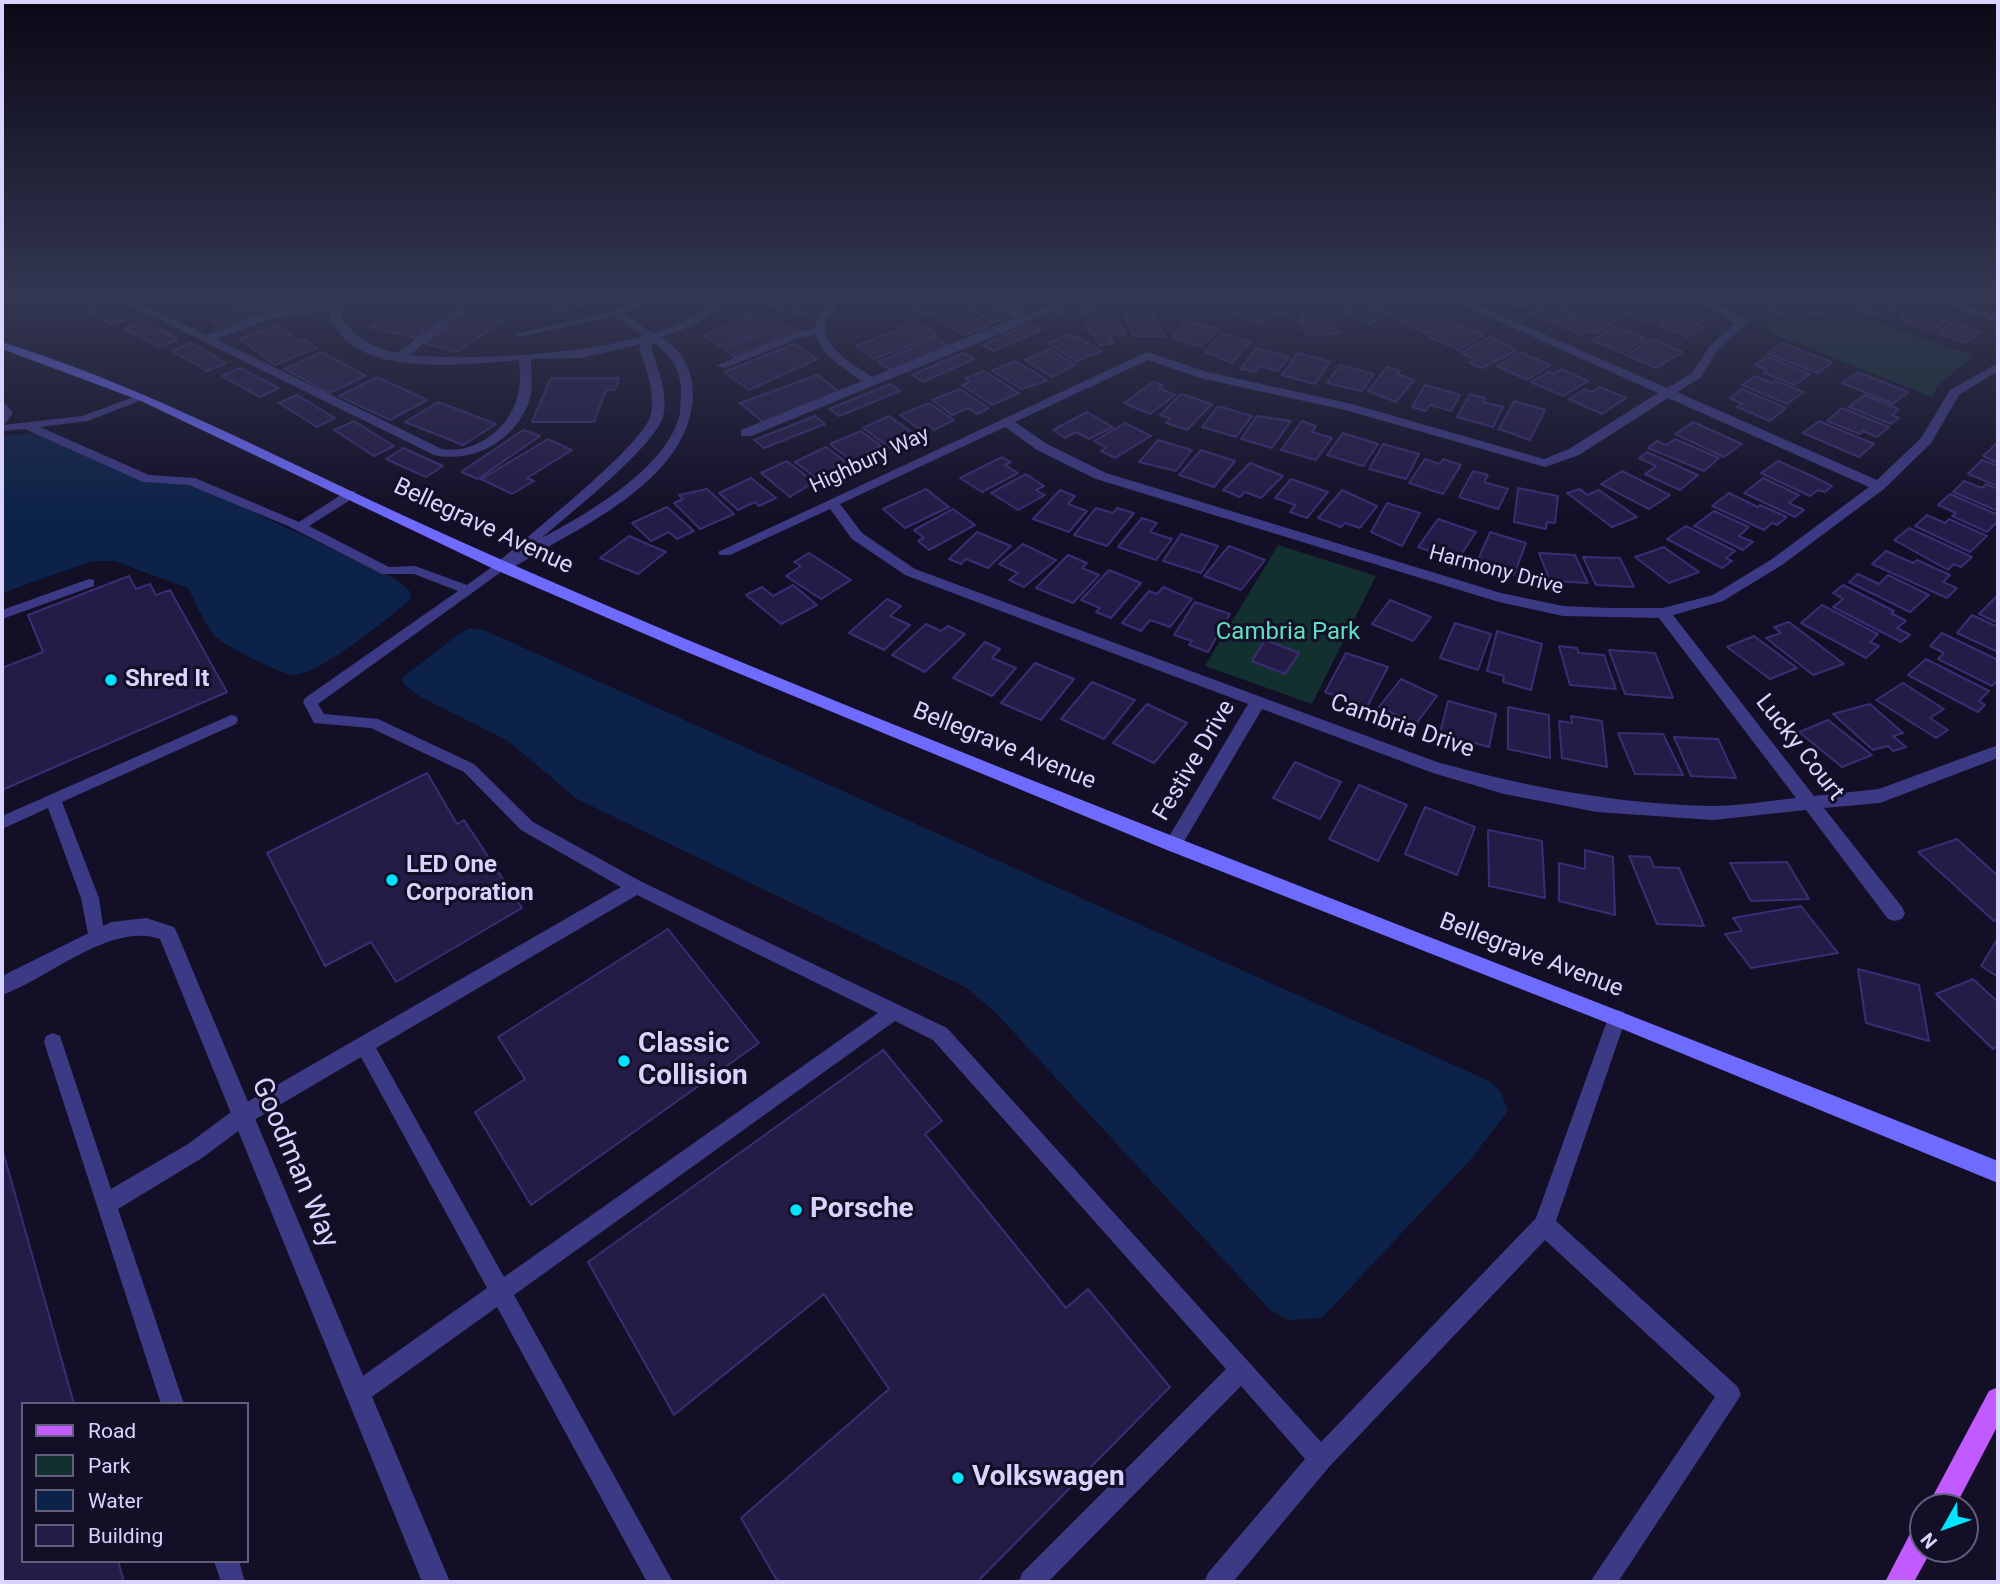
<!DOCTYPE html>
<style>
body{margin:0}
#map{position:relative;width:2000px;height:1584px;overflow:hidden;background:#130f26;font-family:Roboto,sans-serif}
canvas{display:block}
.frame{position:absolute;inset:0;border:4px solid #d9d4ff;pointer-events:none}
.legend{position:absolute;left:21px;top:1402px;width:228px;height:161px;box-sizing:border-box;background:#130f26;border:2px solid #625e7d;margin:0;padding:9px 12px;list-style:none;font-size:21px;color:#d9d4ff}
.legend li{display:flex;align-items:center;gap:14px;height:35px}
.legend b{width:35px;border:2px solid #625e7d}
.north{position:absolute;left:1909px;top:1493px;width:70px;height:70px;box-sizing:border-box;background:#130f26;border:2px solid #625e7d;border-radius:50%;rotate:230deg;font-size:19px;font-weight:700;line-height:28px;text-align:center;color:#d9d4ff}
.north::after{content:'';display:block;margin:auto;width:24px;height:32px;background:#00e5ff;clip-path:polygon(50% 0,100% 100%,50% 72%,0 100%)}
</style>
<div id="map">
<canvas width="2000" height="1584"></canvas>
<div class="frame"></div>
<ul class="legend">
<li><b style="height:9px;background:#c25bff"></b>Road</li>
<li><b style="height:19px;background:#12302f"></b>Park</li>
<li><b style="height:19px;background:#0c2248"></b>Water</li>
<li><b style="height:19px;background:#241b47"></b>Building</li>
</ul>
<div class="north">N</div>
</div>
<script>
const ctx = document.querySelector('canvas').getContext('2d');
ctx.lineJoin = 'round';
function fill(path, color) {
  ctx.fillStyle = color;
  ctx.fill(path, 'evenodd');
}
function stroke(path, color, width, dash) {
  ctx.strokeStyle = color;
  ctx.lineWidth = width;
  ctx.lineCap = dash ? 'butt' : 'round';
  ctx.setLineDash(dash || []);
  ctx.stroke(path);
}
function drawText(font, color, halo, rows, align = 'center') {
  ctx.font = font + ' Roboto,sans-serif';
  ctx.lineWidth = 6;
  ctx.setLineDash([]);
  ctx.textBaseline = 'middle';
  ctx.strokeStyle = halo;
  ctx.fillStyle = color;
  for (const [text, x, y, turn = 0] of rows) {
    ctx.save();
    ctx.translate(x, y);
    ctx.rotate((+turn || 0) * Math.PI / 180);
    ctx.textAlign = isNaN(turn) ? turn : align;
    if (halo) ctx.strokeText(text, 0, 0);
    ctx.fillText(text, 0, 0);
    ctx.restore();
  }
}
const green = new Path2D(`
 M1867,319L1973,356L1937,386L1932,397L1768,332L1771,328L1766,321Z
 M1278,545L1376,576L1312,704L1205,666Z`);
const water = new Path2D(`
 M36,433L145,482L182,483L215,494L396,579L409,590L411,599C390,617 320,674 295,675C282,675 222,645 214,635C203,621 196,603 188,588L114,561H92L2,593V436Z
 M471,628L486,631L1489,1081L1501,1092L1508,1111L1470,1160L1322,1318L1288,1320L1270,1310L995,1012L965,987L577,799L508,741L419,696L404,684L402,678L460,633Z`);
const building = new Path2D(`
 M103,299L131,318L112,325L83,306Z
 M228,299H280L217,316L210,304Z
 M288,299L311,302L218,328L213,321Z
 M406,299H444L466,305L416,338L370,327L408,303L402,302Z
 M543,299H607L558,312Z
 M757,299H798L782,310L755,301Z
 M806,299H828L803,315L788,311Z
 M933,299H946L988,326L964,335L929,313L924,315L912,307Z
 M953,299H978L1008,316L994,323Z
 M998,299H1023L1034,305L1020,311Z
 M1088,299H1114L1070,319L1059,312Z
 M1355,299L1388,314L1369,324L1345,313L1350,310L1340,306Z
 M1364,299H1405L1406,300L1386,309Z
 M1499,299H1540L1519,308Z
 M1550,299L1577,311L1554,323L1533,314L1539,311L1532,308Z
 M1588,299H1620L1607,307Z
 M1642,299H1647L1672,309L1649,323L1622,311Z
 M1797,299L1823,313L1791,321L1766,307Z
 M1864,299H1890L1902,304L1882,318L1853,307Z
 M1260,300L1285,311L1258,324L1233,312Z
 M481,306L513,314L457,352L424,343Z
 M761,308L782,322L720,347L703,336L749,317L745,315Z
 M1912,308L1946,319L1932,331L1899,319Z
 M1426,309L1453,320L1428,334L1401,322Z
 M1680,311L1704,321L1696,325L1703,328L1688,337L1657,324Z
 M1325,312L1340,333L1308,336L1298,321L1305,320L1300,313Z
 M1580,312L1599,319L1603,317L1614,321L1595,333L1589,330L1582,335L1558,325Z
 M1152,314L1165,337L1134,336L1124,316Z
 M1115,319L1126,334L1110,336L1114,343L1100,345L1084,324Z
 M915,320L937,335L874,359L856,346L901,329L898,327Z
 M143,321L178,339L160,347L124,329Z
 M1187,321L1218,329L1202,347L1172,338Z
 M1954,322L1982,332L1966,343L1938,333Z
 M1454,323L1483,335L1459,350L1430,337Z
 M785,324L797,332L735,357L724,349Z
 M1030,324L1041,330L994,351L983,345Z
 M277,325L300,341L304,339L317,348L275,365L240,339Z
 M1616,326L1646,339L1622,353L1592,340Z
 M1222,334L1250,342L1232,363L1205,352Z
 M1068,335L1074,338L1078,337L1102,351L1077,361L1047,343Z
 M1490,337L1517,350L1482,368L1470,363L1475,360L1460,353Z
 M937,338L949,347L890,370L878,362Z
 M1653,339L1683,352L1656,368L1626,355Z
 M191,343L226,363L207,371L172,351Z
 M1782,343L1832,362L1818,373L1768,354Z
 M794,344L817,359L749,390L724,372Z
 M1256,348L1289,357L1278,371L1260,366L1255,372L1241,369Z
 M1050,349L1075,365L1052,377L1025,360Z
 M322,352L366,376L329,393L285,369Z
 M1520,352L1550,365L1527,380L1497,366Z
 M963,353L974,359L923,382L912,375Z
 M1298,353L1330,362L1315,384L1282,375Z
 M1767,357L1810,374L1795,385L1764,373L1767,370L1755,365Z
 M1015,361L1038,374L1047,381L1021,389L992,371Z
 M1340,365L1374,374L1362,391L1327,383Z
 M1387,367L1400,371L1397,374L1414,380L1396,402L1368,391Z
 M240,368L279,388L260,397L222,376Z
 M1562,369L1588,381L1563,396L1531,382L1548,372L1554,374Z
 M984,371L1019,393L992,405L962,385L970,382L966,378Z
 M1858,372L1908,392L1893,404L1842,383Z
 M817,375L840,392L764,423L740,403Z
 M1755,376L1772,383L1776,381L1804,392L1787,404L1742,385Z
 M377,377L427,400L390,420L339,396Z
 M551,378H619L615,390H606L594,422H532Z
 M1153,382L1163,385L1159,388L1175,395L1150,414L1124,403Z
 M890,384L900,391L839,416L829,409Z
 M1425,385L1460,395L1451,411L1430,405L1426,411L1412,407Z
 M1600,387L1626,398L1602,414L1569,399L1585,389L1592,392Z
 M960,389L989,408L977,414L968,408L952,415L932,400Z
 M1742,389L1786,408L1770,421L1737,407L1742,404L1730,398Z
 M1181,394L1212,404L1187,430L1166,423L1170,418L1160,415Z
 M1470,394L1485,398L1483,402L1503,407L1493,427L1457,417Z
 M297,395L335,418L317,427L279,403Z
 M1864,395L1899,409L1892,415L1899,418L1891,424L1849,407Z
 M1514,401L1545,410L1530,440L1499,429Z
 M438,402L496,424L463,445L405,422Z
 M929,403L954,420L934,430L928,425L919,429L900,415Z
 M1218,406L1252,416L1236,437L1202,427Z
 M1842,408L1889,427L1877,437L1863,431L1860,434L1827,421Z
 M1087,412L1113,427L1089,439L1076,432L1065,438L1053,430Z
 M815,416L825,424L764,448L754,440Z
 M889,416L910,431L915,436L890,448L863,428Z
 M1257,416L1291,421L1272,448L1241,439Z
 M354,421L394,446L374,456L334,430Z
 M1302,421L1316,426L1312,432L1332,438L1316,460L1281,450Z
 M1819,421L1874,444L1859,457L1803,433Z
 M1693,422L1742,444L1724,457L1675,434Z
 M1125,423L1151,436L1115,458L1101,451L1106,448L1094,441Z
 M523,430L540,436L478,479L461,472Z
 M861,431L881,446L866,453L871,457L856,464L830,444Z
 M1343,433L1378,444L1363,466L1327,455Z
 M548,439L572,450L527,478L534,481L512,494L481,479Z
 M1675,439L1719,458L1704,471L1648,448L1657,441L1666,445Z
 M1158,440L1192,450L1176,471L1139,462Z
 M1997,443H1998V463L1983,456Z
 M1383,444L1419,454L1406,479L1369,469Z
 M826,447L854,468L819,480L795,462Z
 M403,448L443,466L426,477L386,459Z
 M1201,450L1235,461L1214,487L1179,475Z
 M1647,452L1698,475L1680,490L1645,474L1656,466L1639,458Z
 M1002,457L1011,462L1005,465L1018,473L982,492L960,478Z
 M1425,459L1440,464L1443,459L1461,465L1443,494L1409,483Z
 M1982,460L1998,466V486L1968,474Z
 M787,461L814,482L790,497L761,473Z
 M1778,461L1814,477L1832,486L1825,492L1818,490L1810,496L1761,473Z
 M1250,463L1283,476L1261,498L1245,492L1240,497L1223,490Z
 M1473,471L1488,475L1484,482L1508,489L1498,509L1459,497Z
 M1622,471L1670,495L1649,509L1601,484Z
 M1026,474L1044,486L1036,490L1045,495L1018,510L991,493Z
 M751,478L776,498L759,506L755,502L738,510L719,493Z
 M1763,478L1799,495L1789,503L1804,510L1795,517L1744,493Z
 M1291,479L1328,492L1307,518L1290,512L1295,505L1275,498Z
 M1964,481L1982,488L1986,484L1998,489V511L1953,492Z
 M1518,488L1558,496L1555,523L1547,522L1546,529L1514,522Z
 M707,489L734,514L700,529L674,503L683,499L679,495Z
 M926,489L949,507L905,528L883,509Z
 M1580,489L1587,495L1599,490L1637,517L1612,527L1567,493Z
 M1060,490L1075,496L1068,504L1087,511L1069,532L1033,519Z
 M1342,490L1377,506L1360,528L1345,523L1341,527L1318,518Z
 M1729,493L1758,507L1760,505L1787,517L1777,525L1772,523L1764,530L1712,506Z
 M1950,494L1998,515V521L1987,532L1952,516L1956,513L1938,505Z
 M1387,503L1420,513L1402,546L1371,532Z
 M667,507L694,531L677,539L669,532L651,541L632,523Z
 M1096,508L1113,513L1117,508L1134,513L1107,546L1074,535Z
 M953,509L975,525L929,550L918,541L924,538L914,530Z
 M1714,511L1749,527L1739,536L1753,542L1743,550L1694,526Z
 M1927,515L1945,523L1949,519L1987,536L1970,552L1915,526Z
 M1142,518L1157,523L1150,532L1172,539L1156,560L1118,547Z
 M1438,519L1476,532L1457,561L1418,547Z
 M1686,526L1735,551L1726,558L1732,561L1722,568L1667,539Z
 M1909,528L1972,557L1961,567L1954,564L1948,570L1894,540Z
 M977,532L1011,546L988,568L966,559L961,564L949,559Z
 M1490,532L1526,543L1514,575L1478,560Z
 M1181,534L1218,546L1201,573L1163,561Z
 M629,536L666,552L638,574L600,558Z
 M1023,544L1056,560L1024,587L1009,580L1018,573L999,564Z
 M1229,546L1265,560L1241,590L1204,576Z
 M1664,547L1699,572L1669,583L1635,557Z
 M1886,551L1913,563L1917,560L1950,575L1943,582L1957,588L1947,598L1872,564Z
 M809,553L851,580L821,599L786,576L801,566L794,562Z
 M1539,553L1575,555L1588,583L1550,581Z
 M1068,555L1087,563L1082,568L1099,575L1073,603L1036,588Z
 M1583,557L1620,558L1634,587L1596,585Z
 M1109,570L1141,583L1111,618L1096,612L1100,608L1081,600Z
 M1858,574L1879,584L1888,575L1929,595L1910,612L1849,582Z
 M129,576L136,589L150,584L156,595L170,590L227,692L2,790V668L43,652L28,615Z
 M793,585L817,605L781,624L746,595L762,587L773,596Z
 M1843,585L1894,611L1891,613L1906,621L1897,628L1910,635L1901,642L1833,607L1843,599L1833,593Z
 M1163,587L1192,599L1170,627L1150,620L1141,631L1122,623L1149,591L1157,594Z
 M1997,596L1998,597V623L1979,614Z
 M887,599L901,606L890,616L910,625L884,650L849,633Z
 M1390,600L1431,617L1413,641L1372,624Z
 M1195,602L1230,614L1208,652L1189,645L1192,641L1174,635Z
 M1822,605L1878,634L1870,642L1879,646L1866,658L1801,623Z
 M1972,615L1998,627V652L1957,633Z
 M1789,622L1844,664L1813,675L1766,638L1781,633L1774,627Z
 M1455,623L1491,634L1478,670L1440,658Z
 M926,624L941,631L948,626L965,634L925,672L892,655Z
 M1497,631L1542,644L1531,690L1503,682L1504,676L1487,671Z
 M1942,633L1998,660V680L1992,686L1938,659L1944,653L1930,646Z
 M1754,636L1797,668L1770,679L1727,647Z
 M1265,640L1299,653L1285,674L1252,661Z
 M985,642L1000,649L992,658L1016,668L992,696L953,678Z
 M1559,646L1577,648L1579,653L1604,655L1616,689L1570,685Z
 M1609,650L1655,653L1673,698L1625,694Z
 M1346,653L1388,667L1367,707L1325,692Z
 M1926,659L1989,691L1979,701L1985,705L1978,712L1908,675Z
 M1035,663L1074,679L1041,720L1001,703Z
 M1401,679L1437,696L1416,724L1379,707Z
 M1092,682L1135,700L1104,739L1061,719Z
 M1903,683L1944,709L1930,718L1948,730L1936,738L1876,700Z
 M1448,701L1496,714L1489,747L1440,733Z
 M1147,704L1187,723L1154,763L1113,743Z
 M1870,704L1903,733L1893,736L1906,747L1893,751L1888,746L1873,750L1833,714Z
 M1508,707L1549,715L1550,758L1508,749Z
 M1571,716L1602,721L1607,767L1562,758L1559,721L1572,723Z
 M1828,720L1872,755L1842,767L1799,732Z
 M1618,733L1663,734L1683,775L1635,774Z
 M1674,737L1718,739L1736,778L1691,776Z
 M1295,762L1341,782L1320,819L1273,798Z
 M427,773L457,824L464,820L522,908L396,982L371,942L325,966L267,853Z
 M1359,785L1407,805L1378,861L1329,839Z
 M1425,807L1475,827L1457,875L1405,854Z
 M1488,830L1542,841L1545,898L1489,886Z
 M1957,839L1998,876V919L1994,921L1918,852Z
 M1585,850L1613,857L1615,915L1559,901V863L1585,869Z
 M1629,856L1650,857L1654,867L1679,868L1704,926L1657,924Z
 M1787,862L1809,899L1751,901L1730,863Z
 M1801,906L1838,953L1751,968L1725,934L1742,931L1733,918Z
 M668,929L759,1043L531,1205L475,1112L525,1079L498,1037Z
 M1998,938V977L1981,966Z
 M1858,969L1919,985L1929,1041L1866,1023Z
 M1973,979L1998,1002V1046L1993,1049L1936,994Z
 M883,1050L942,1121L925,1134L1066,1308L1088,1289L1170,1387L977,1582H778L741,1518L889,1389L824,1294L674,1415L588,1262Z
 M2,1148L74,1404H23V1561H118L124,1582H2Z`);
const service = new Path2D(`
 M642,299H657L624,314L654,334V338H646L615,316L520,337L515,334L614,311Z
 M819,328L823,329V333L802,337L725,368L716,366L796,332Z
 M139,395L149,397L88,421L40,427L149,475L195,478L299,522L347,491H355V497L309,526L389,567L415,566L467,585L496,564L501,563L508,567L318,704L324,714L378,719L474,764L533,822L642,882L947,1028L1321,1442L1536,1218L1608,1018L1610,1012L1617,1010L1624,1012L1626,1018L1556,1221L1738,1387L1741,1395L1618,1582H1590L1715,1397L1545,1240L1329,1467L1233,1582H1204L1208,1573L1305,1459L1241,1386L1048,1582H1019L1022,1573L1226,1369L933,1040L895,1021L514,1295L673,1582H647L497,1307L366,1401L358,1404L350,1401L347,1393L350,1385L487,1288L361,1057L249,1123L202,1158L118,1209L184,1404H161L44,1042L46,1036L53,1033L60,1036L111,1189L188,1144L235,1109L621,887L521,830L464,772L371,728L314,723L303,702L305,698L458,591L414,574H382L288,526L189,485L143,482L25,429L2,431V425L82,416ZM637,895L878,1013L504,1277L376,1048Z
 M2,403L6,404L13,413L6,423L2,424Z
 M89,579L94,580V586L2,619V610Z
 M231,715L236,716L238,720L236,724L62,802L99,898L105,939L102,944L96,946L90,944L81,898L48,808L2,829V816Z
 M214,1561H239L245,1582H221Z`);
const minor = new Path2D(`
 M118,299H133L206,335L261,315L344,299L341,318C356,338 372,347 396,353L461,307L465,308V312L409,355C479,362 667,354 715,299H726C710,320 686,329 661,337C682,350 693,370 693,395C691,469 605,515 548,547C533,555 517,567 501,572L494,567L496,564C527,536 639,449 650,417C657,399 646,366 639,349L641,344L581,358L531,359C531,372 533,386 530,398C518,439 475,464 434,455ZM331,309L329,318C334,325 339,334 346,340C384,375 471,364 519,360C520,373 521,386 517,398C508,430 475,454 442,449L216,339L267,320ZM653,342C671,354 681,370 681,392C680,398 681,407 680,413C668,468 588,513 542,538C570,513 652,449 663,417C669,399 658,366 651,349Z
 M831,299H843C837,307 829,313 826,322C820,347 855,365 872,377L1014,318L983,299H997L1024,315L1061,299H1076L1029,322L751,436H741V430L862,381C830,359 794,337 831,299Z
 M1449,299H1464L1667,388L1692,373L1709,347L1735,323L1694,299H1708L1748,322L1717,351L1700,378L1677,392L1877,480L1921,438L1950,390L1998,363V371L1959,395L1931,443L1884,489L1782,565L1723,601L1673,615L1814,796L1879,789L1998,745V758L1880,803L1824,808L1902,907L1905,913L1902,919L1895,921L1888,919L1806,810L1713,820L1597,812L1504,794L1433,773L1262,709L1179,850H1167L1164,845L1248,704L905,575L852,539L830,509L730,555H720L718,552L1147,352L1207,372L1352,404L1544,459L1569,449L1658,393ZM1148,360L1200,378L1345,410L1545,467L1579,455L1668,398L1869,487L1772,559L1713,595L1663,608H1609L1563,606L1501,593L1106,473L1047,444L1015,422ZM1005,427L1037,450L1096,479L1499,602L1563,616L1659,618L1796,798C1768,801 1739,806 1711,806C1617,804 1527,787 1437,762L915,569L862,533L840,504Z
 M1932,299H1949L1998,316V323Z`);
const tertiary = new Path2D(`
 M146,918L174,927L177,933L450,1582H422L160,939C109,922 49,979 2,995V976L111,922Z`);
const secondary = new Path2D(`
 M2,342C130,382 249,443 370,500C475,549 581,595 688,640C1122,821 1562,986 1998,1161V1183L1610,1024L1167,850L682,650L496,570L139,400L2,349Z`);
const primary = new Path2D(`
 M1998,1387V1425L1955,1507H1927L1989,1391Z
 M1923,1524V1549H1932L1914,1582H1885L1913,1528Z`);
const markers = [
 [111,680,7,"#00e5ff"],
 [392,880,7,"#00e5ff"],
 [624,1061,7,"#00e5ff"],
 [796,1210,7,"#00e5ff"],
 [958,1478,7,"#00e5ff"]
];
const farStreetnames = [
 ["Highbury Way",870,461,-25],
 ["Harmony Drive",1496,571,15]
];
const streetNames = [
 ["Bellegrave Avenue",483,527,25],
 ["Cambria Drive",1402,727,19],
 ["Bellegrave Avenue",1004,747,22],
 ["Lucky Court",1799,748,52],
 ["Festive Drive",1195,761,-59],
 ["Bellegrave Avenue",1531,956,21]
];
const parkNames = [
 ["Cambria Park",1288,633]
];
const poiNames = [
 ["Shred It",125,680],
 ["LED One",406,866],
 ["Corporation",406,894]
];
const nearPoinames = [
 ["Classic",638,1045],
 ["Collision",638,1077],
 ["Porsche",810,1210],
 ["Volkswagen",972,1478]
];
const nearStreetnames = [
 ["Goodman Way",294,1163,67]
];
fill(green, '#12302f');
fill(water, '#0c2248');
fill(building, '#241b47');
stroke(building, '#3b2d73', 2);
fill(service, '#3d3a85');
fill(minor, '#3d3a85');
fill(tertiary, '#3d3a85');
fill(secondary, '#6f6bff');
fill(primary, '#c25bff');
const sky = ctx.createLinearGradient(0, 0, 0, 521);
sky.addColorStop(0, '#0a0815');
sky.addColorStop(0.57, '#333752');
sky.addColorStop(1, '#33375200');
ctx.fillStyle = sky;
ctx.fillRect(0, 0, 2000, 521);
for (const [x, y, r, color] of markers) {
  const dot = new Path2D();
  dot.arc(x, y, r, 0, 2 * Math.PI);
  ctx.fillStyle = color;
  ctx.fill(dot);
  stroke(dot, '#130f26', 2.5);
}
drawText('21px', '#d9d4ff', '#130f26', farStreetnames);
drawText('24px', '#d9d4ff', '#130f26', streetNames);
drawText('24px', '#5fe0c0', '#130f26', parkNames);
drawText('bold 24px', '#d9d4ff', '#130f26', poiNames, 'left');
drawText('bold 28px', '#d9d4ff', '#130f26', nearPoinames, 'left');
drawText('28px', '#d9d4ff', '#130f26', nearStreetnames);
</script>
